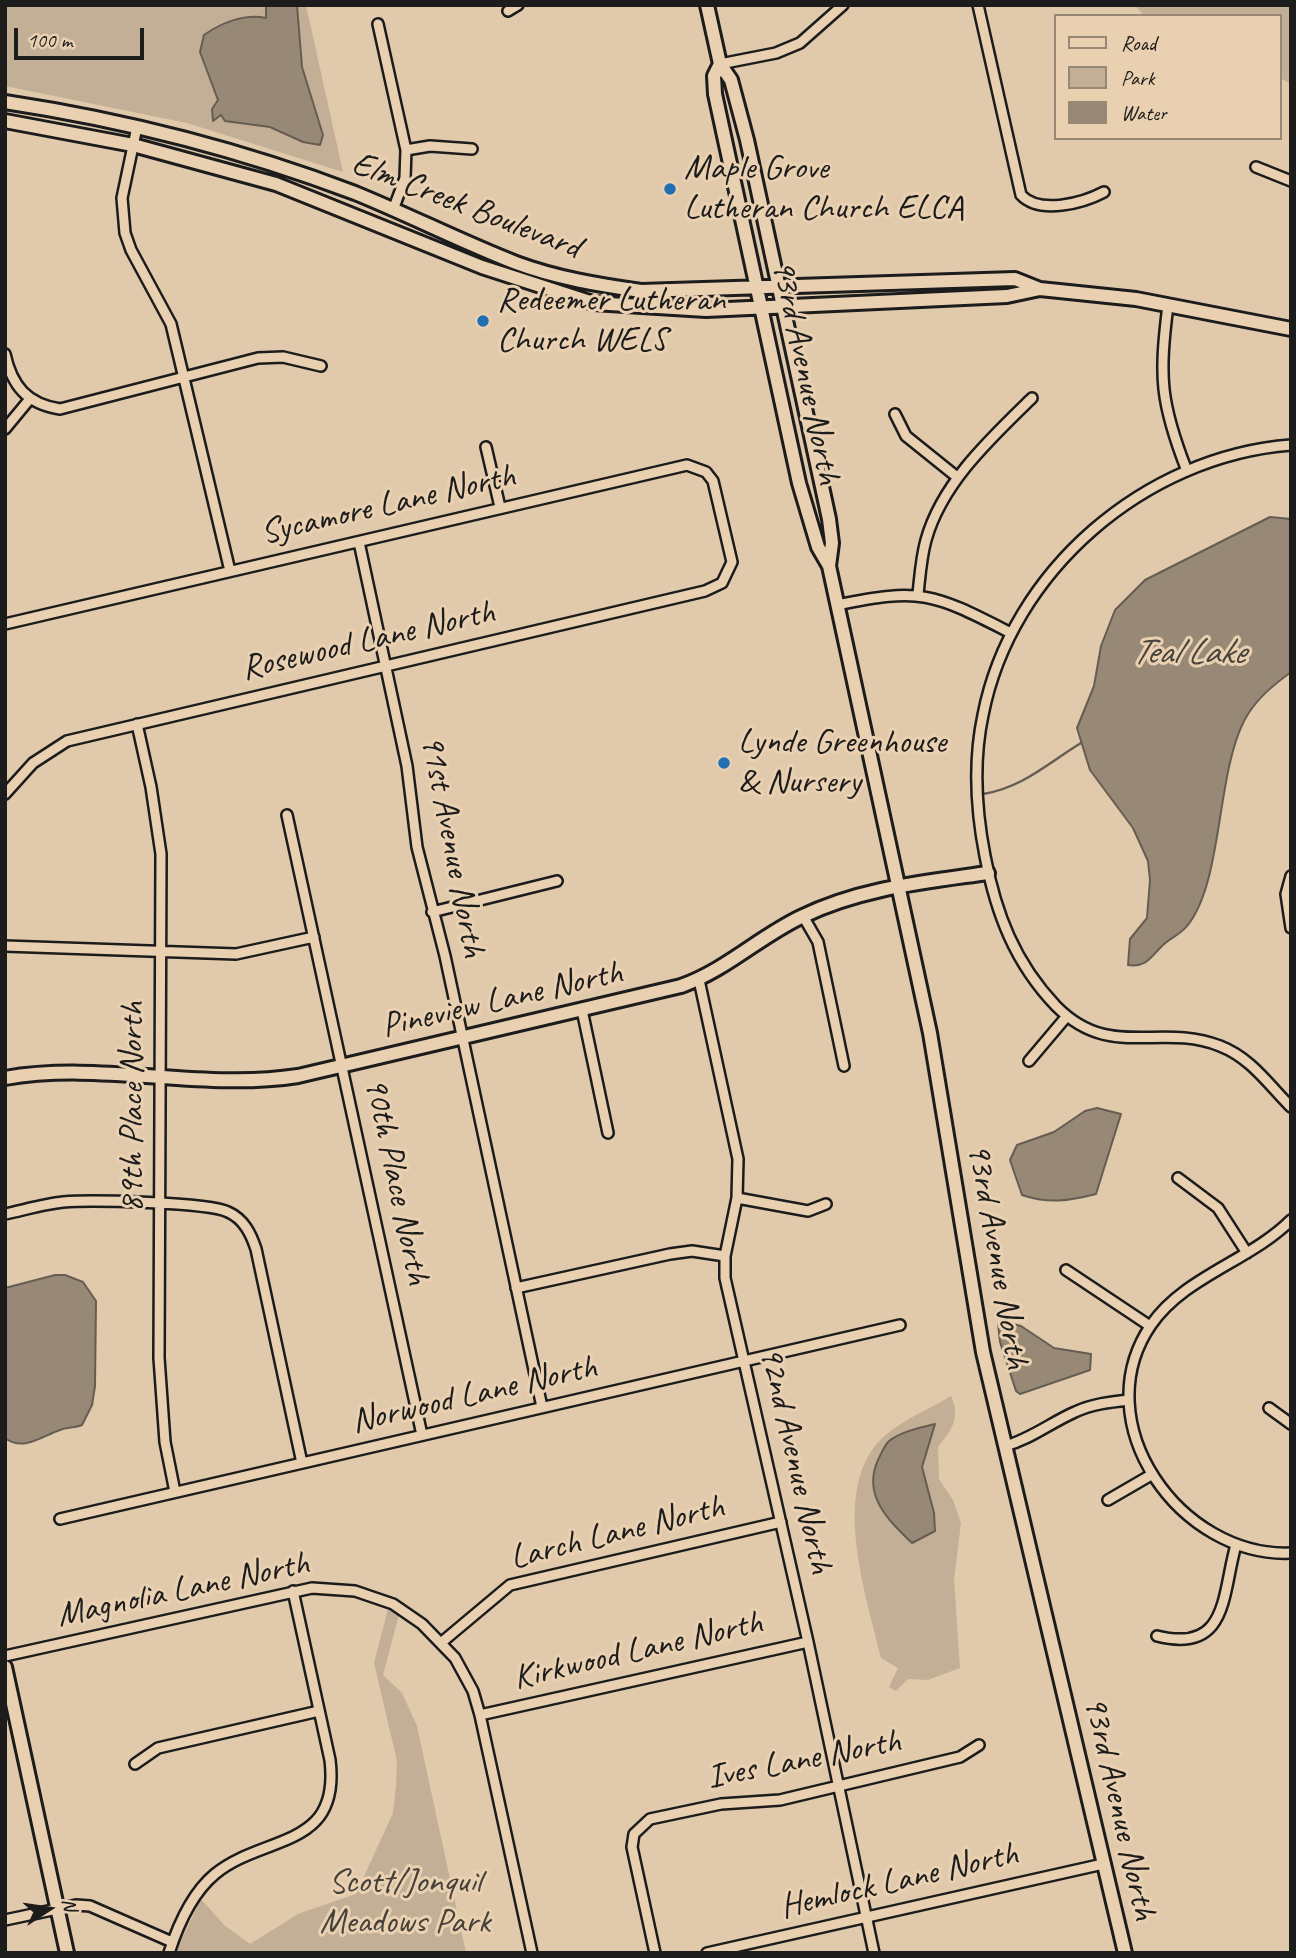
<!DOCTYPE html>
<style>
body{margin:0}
#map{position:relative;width:1296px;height:1958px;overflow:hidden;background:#e1c9ab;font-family:Caveat,sans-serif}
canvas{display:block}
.frame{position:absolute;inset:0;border:7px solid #1c1c1c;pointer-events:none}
.legend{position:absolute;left:1054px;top:14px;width:228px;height:126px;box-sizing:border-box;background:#e9d0b1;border:2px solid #978875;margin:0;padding:9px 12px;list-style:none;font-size:21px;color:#1c1c1c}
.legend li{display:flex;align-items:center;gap:14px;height:35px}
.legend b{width:35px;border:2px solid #978875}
.north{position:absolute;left:14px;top:1874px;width:70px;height:70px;-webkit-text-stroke:5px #e9d0b1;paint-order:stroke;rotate:78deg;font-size:19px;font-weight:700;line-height:28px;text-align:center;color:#1c1c1c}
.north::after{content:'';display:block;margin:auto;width:24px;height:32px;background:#1c1c1c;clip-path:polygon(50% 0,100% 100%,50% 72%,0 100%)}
.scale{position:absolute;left:14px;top:28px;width:130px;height:32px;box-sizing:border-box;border:4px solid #1c1c1c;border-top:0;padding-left:9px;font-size:21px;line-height:24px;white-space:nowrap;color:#1c1c1c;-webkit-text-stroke:5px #e9d0b1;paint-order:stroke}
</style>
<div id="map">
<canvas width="1296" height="1958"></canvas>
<div class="frame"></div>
<ul class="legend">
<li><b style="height:9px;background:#e9d0b1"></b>Road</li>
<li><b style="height:19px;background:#c3af96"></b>Park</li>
<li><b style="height:19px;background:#988976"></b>Water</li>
</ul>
<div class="north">N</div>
<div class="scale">100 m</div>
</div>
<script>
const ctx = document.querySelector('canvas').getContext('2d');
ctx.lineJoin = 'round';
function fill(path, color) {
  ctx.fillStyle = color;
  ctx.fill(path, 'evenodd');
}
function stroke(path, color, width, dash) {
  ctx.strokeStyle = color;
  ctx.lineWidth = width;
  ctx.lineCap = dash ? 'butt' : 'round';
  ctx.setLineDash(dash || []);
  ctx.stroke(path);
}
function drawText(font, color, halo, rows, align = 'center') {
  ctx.font = font + ' Caveat,sans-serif';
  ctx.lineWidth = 6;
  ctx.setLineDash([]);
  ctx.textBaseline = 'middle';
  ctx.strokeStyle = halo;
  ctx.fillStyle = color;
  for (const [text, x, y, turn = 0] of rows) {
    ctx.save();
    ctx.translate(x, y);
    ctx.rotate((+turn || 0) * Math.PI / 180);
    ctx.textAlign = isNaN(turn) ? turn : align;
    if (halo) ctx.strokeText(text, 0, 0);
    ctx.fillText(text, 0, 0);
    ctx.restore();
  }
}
const green = new Path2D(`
 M5,5H306L343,172L187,123L5,86Z
 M1135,5H1291V84L1280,78V16H1144Z
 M951,1396C961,1418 952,1429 938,1447L939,1479L953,1500L961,1523L954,1580L960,1668L928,1680L908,1679L896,1691L889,1687L898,1668L881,1658C867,1597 833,1500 875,1446C892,1424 928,1410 951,1396Z
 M388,1609L399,1615L383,1675L402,1693L417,1726L466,1953H175L201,1899L224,1925L250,1944L298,1914L356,1894L393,1813L396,1786L397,1761L374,1663Z`);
const water = new Path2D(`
 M266,5H297L302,67L323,135L320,145L303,142L270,127L225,121L221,115L213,121L212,109L218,100L200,52L204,35C221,23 245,13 266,18Z
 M1270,517L1291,519V672C1272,686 1255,700 1244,721C1216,776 1223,882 1187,926C1181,934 1170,938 1162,946C1151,957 1146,968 1128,965L1130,939L1147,918L1150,880L1148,861L1133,828L1090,770L1077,728L1094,686L1101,646L1115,610L1145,580Z
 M1097,1108L1121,1114L1096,1194C1069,1201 1048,1204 1022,1195L1010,1160L1017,1145L1054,1132L1085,1111Z
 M55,1275H65L83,1282L96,1301L95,1386L92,1405L82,1425C75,1428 67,1427 60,1430C42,1436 23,1452 5,1438V1288Z
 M1009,1323L1021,1326L1054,1348L1091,1354L1090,1370L1020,1394L1016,1391L1000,1342L998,1324Z
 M935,1424L922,1467L934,1513L935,1531L912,1543C888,1520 862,1495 878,1460C881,1454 884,1446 889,1441C902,1431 920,1428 935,1424Z`);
const stream = new Path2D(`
 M983,794C1022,788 1048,763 1081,743`);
const street = new Path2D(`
 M978,5L1021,195C1040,215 1083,203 1104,192
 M508,11L518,5
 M378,24L406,150L405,178L393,210
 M720,64L776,53L800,43L843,5
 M137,127L122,198L125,233L131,250L171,324L230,571
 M406,150L430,146L472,149
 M1256,167L1291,181
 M1168,305C1159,377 1160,402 1187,471
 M5,354C12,386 27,404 60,409L258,358L283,357L321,366
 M895,414L906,436L957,477
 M5,429L29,400
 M1291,445C1145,456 1011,571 983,715C973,762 976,810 985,856C996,914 1015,963 1056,1006C1110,1061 1159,1022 1220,1046C1251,1058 1268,1084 1291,1107
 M486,447L500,507
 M359,542L407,766L417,847L445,956L542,1407
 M918,594C920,576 921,558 926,540C942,483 990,439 1032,398
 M837,605C923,587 934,594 1011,633
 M5,624L687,465L706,472L713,481L732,562L722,583L705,591L67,741L33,763L5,794
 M137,724L151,787L161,854L159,1358L165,1442L175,1492
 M287,815L422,1435
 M1291,876L1286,894L1291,928
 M432,912L557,881
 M803,916L818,942L844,1066
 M5,946L236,954L314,937
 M699,980L738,1159L737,1198L725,1256V1278L808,1642L874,1953
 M582,1010L608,1133
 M1029,1061L1067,1016
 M1178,1178L1218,1208L1247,1253
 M737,1198L808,1211L826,1204
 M5,1214C24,1210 44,1204 63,1202C90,1200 208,1202 228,1212C244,1219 251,1234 256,1249L302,1463
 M1291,1220C1250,1261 1185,1276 1151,1325C1084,1423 1181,1558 1291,1553
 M1066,1270L1150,1326
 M516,1288L670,1254L692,1251L725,1256
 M1269,1408L1291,1424
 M1005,1446C1031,1439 1050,1423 1075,1412C1092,1404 1110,1402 1129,1400
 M1108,1500L1151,1475
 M60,1519L900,1325
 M1157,1636C1229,1654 1222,1593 1236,1545
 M442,1642L510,1585L781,1522
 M5,1656L312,1588L355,1591L393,1604L422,1624L455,1658L473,1691L480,1715L532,1953
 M480,1715L808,1642
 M135,1764L158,1748L319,1711
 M5,1920L76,1905L90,1906L172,1942
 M169,1953C178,1925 192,1893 215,1874C264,1834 341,1850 330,1760L293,1591
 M655,1953L632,1847L634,1834L650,1819L721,1804L780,1800L960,1757L979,1745
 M707,1953L1103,1864`);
const secondary = new Path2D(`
 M707,5L720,64L731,80L747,140L829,519L832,543L829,566
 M720,64L714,76L715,94L799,483L818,547L829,566L930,1033L983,1352L1125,1953
 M5,102C124,120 242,150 355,193C409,215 462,242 516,263C556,278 599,285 641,291L1015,279L1040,289L1136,299L1291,329
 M5,121L133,145L276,184L482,267L593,303L706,310L1007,296L1040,289
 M5,1078C101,1061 201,1091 298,1076L681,986C726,970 759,937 801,917C860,888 925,882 988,873
 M5,1667L67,1953`);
const markers = [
 [670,189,7,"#1f6fb2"],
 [483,321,7,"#1f6fb2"],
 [724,763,7,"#1f6fb2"]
];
const poiNames = [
 ["Maple Grove",684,169],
 ["Lutheran Church ELCA",684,209],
 ["Redeemer Lutheran",497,301],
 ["Church WELS",497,341],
 ["Lynde Greenhouse",738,743],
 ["& Nursery",738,783]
];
const streetNames = [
 ["Elm Creek Boulevard",466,206,21],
 ["93rd Avenue North",805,372,78],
 ["Sycamore Lane North",388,505,-13],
 ["Rosewood Lane North",368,641,-13],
 ["91st Avenue North",452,846,79],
 ["Pineview Lane North",502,1000,-13],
 ["89th Place North",133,1107,-90],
 ["90th Place North",396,1181,78],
 ["93rd Avenue North",997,1256,80],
 ["Norwood Lane North",474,1395,-13],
 ["92nd Avenue North",795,1460,77],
 ["Larch Lane North",617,1533,-14],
 ["Magnolia Lane North",183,1590,-12],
 ["Kirkwood Lane North",638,1651,-13],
 ["Ives Lane North",804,1760,-11],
 ["93rd Avenue North",1119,1808,77],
 ["Hemlock Lane North",899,1881,-13]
];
const parkNames = [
 ["Scott/Jonquil",405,1883],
 ["Meadows Park",405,1923]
];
const waterNames = [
 ["Teal Lake",1188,653]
];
fill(green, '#c3af96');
fill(water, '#988976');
stroke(water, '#665d52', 2);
stroke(stream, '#665d52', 2.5);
stroke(street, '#1c1c1c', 14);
stroke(secondary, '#1c1c1c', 18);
stroke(street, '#e9d0b1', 9);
stroke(secondary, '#e9d0b1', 12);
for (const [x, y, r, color] of markers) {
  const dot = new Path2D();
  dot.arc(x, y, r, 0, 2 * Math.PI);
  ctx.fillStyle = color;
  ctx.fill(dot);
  stroke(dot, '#e9d0b1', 2.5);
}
drawText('35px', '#1c1c1c', '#e9d0b1', poiNames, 'left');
drawText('35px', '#1c1c1c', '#e9d0b1', streetNames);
drawText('35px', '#46413a', '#e9d0b1', parkNames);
drawText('italic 37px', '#47423c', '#e9d0b1', waterNames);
</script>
